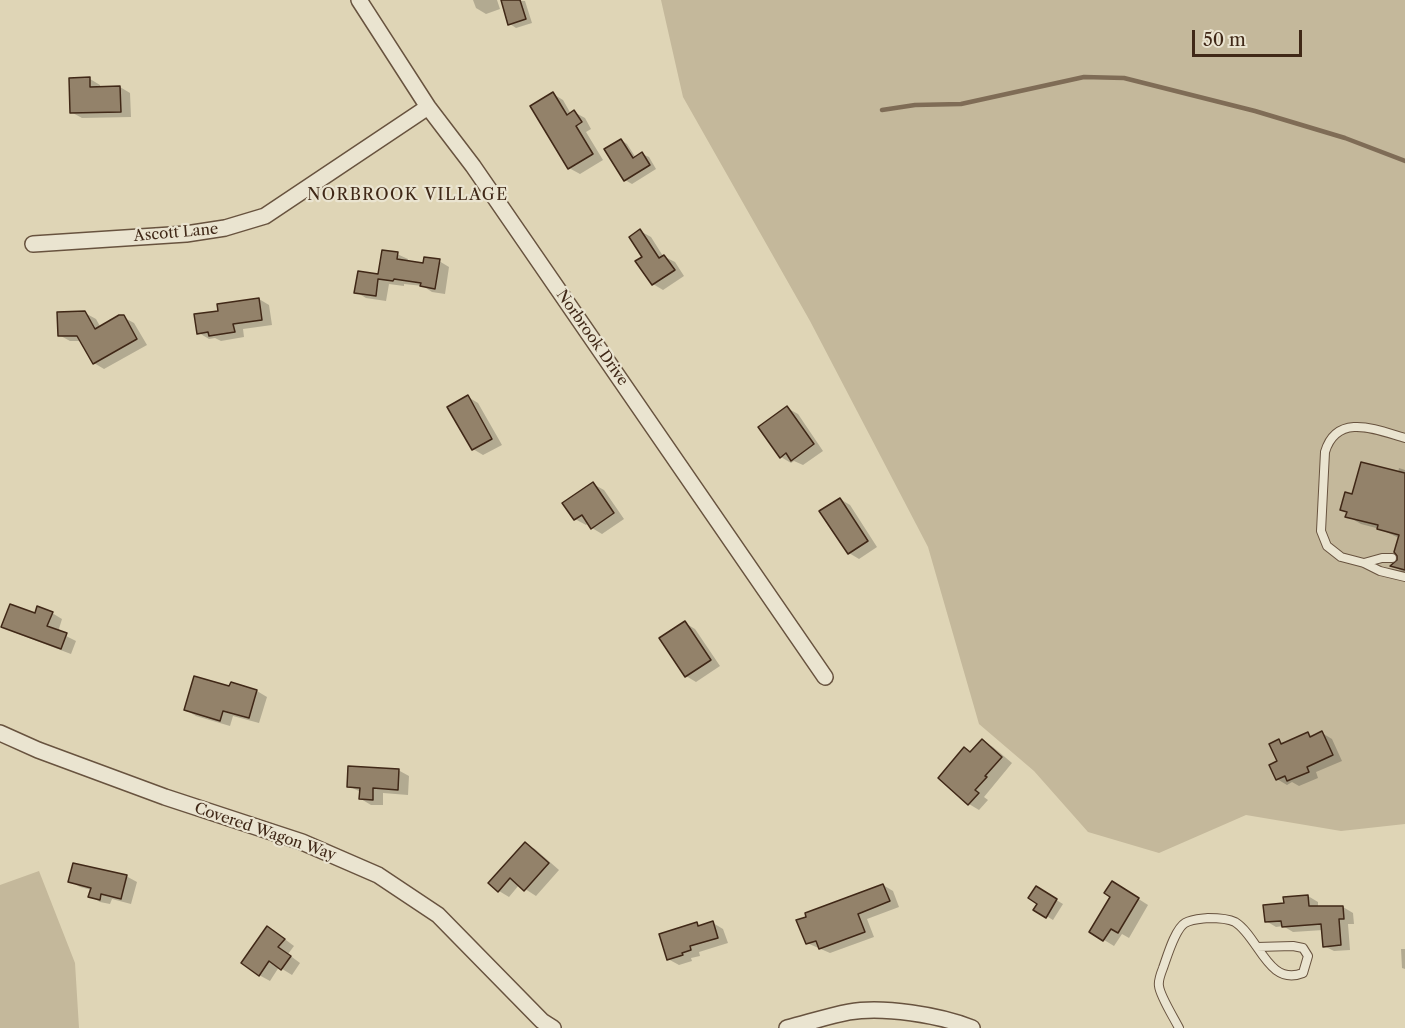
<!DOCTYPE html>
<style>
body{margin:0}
#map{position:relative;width:1405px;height:1028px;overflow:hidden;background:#dfd5b6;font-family:"Libre Caslon Text",serif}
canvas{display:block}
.scale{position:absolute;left:1192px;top:30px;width:110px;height:27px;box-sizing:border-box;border:3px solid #402817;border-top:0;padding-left:8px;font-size:18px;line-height:21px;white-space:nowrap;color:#402817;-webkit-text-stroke:4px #eae4d0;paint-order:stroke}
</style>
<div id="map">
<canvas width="1405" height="1028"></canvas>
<div class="scale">50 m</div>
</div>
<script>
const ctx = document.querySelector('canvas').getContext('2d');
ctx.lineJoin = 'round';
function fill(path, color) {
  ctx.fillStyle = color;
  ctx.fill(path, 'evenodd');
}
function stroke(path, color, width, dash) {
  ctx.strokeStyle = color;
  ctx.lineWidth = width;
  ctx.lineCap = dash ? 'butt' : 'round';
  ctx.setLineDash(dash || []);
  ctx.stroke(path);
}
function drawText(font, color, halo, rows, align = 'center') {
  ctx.font = font + ' "Libre Caslon Text",serif';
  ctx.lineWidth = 4.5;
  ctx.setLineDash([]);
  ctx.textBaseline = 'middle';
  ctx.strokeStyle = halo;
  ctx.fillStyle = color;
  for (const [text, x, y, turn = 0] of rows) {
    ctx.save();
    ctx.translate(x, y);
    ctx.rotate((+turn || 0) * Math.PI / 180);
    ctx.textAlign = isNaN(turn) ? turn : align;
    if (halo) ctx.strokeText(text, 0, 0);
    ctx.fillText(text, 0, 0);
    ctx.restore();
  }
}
const green = new Path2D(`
 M661,0H1405V824L1341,831L1246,815L1159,853L1088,832L1034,771L979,724L928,547L810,321L683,97Z
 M39,871L75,963L79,1028H0V885Z`);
const shadow = new Path2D(`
 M473,0H497L500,9L486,14L476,8Z
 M510,0L525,1L532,23L516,28L510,24Z
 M90,79L100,85V88L120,87L130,93L131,117L82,118L71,112Z
 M553,94L563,100L571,114L574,112L585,118L591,129L586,132L603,160L580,174L569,168Z
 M621,140L627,144L636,158L642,154L649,157L656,169L632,184L625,180Z
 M640,231L651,237L663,256L675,262L684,276L663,290L653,284L644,257Z
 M397,254L408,259L407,262L425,264L439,261L449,267L445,294L432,292L423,286L404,284V286L389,284L386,301L366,298L356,292L379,275Z
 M259,299L269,305L272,325L243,329L244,337L221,341L215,338L209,339L199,333L219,312Z
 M85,313L96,319L101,328L123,317L134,323L147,345L104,369L94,363L81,341H70L59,335Z
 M468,397L478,403L502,445L483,455L473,449Z
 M787,408L798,414L823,451L803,465L794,461L791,463L781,457Z
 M1399,468L1405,470V573L1393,566L1399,561V538L1380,529L1361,524L1347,516L1348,513L1342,510L1353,496L1398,473Z
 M593,484L604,490L624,519L602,534L592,528L589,523L586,525L575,519Z
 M840,499L850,505L877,547L859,559L849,553Z
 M52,613L62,619L58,632L76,641L71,654L13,632L3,626L36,615Z
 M685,623L695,629L720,666L696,682L686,676Z
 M232,684L257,691L267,697L259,723L233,716L230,726L196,716L186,710L230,688Z
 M1322,733L1332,739L1342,761L1316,772L1318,778L1299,786L1292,782L1287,785L1277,779L1279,741L1284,744L1308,734L1313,737Z
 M983,741L993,747L1012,763L984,797L988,800L979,810L969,804L940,777L971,753Z
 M398,770L409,776L408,795L383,793V805H371L361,799V792L348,786Z
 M525,844L535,849L559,870L536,896L519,885L509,897L499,891Z
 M126,876L137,882L131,904L112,899L110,904L100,902L90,896L92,890L80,887L70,881Z
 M883,885L893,891L899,907L867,919L874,937L830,953L807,943Z
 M1036,888L1063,904L1053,920L1035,909L1039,903Z
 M1123,889L1148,905L1129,938L1122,934L1114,946L1091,932L1112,897Z
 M1308,896L1318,902V907H1343L1353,913L1354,924H1348L1350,950L1334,951L1324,946L1323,930L1293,932L1283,926L1276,927L1266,921L1285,905Z
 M713,923L723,929L728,943L699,952L700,956L691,958L692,961L679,965L668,959L697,924L701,926Z
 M278,934L294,946L288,954L300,963L292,975L279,967L270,981L259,975Z
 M1401,949H1405V969L1402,968Z`);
const stream = new Path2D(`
 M882,110L915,105L961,104L1084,77L1124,78L1255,111L1345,138L1405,161`);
const building = new Path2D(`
 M501,0H520L526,19L508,25Z
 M90,77V87L120,86L121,112L70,113L69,78Z
 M553,92L567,115L574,110L582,122L576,126L593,154L568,169L530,106Z
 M621,139L633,158L642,152L650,165L624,181L604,149Z
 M640,229L659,258L664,255L675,270L652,285L635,261L642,257L629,237Z
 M382,250L398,252L397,259L423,263L424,257L440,259L435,289L420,286L421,283L394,279L393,281L378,279L376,296L354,293L358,271L378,274Z
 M259,298L262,320L233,324L235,332L209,336L208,332L197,334L194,314L218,311L217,304Z
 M85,311L95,329L119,315H124L137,339L93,364L77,336H58L57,312Z
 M468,395L492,439L472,450L447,407Z
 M787,406L814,444L791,461L786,453L780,458L758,427Z
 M1361,462L1405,473V570L1390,566L1397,560V556L1394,552L1399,535L1377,529L1378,525L1345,517L1347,512L1340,510L1345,492L1352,494Z
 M593,482L614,513L591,529L582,515L574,520L562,503Z
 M840,498L868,541L848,554L819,511Z
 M10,604L35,613L37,606L53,612L47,626L67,633L61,649L1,627Z
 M685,621L711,660L685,677L659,638Z
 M194,676L229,686L231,682L257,690L249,718L223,711L220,721L184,710Z
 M1322,731L1333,755L1307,767L1309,772L1287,781L1285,776L1276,780L1269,765L1277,761L1269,744L1279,739L1281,744L1308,732L1310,737Z
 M982,739L1002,757L985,776L987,777L975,790L979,793L968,805L938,778L964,747L970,752Z
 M348,766L399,769L398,790L373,788V800L359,799L360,788L347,787Z
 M525,842L549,863L524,891L510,878L498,892L488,883Z
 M73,863L127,875L121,899L101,894L100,900L88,897L91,888L68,882Z
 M1112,881L1139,898L1118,933L1111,929L1103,941L1089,932L1110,897L1104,893Z
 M883,884L890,901L858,914L865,932L819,949L816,941L806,944L796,920L806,917L805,913Z
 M1036,886L1057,899L1046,918L1033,910L1037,904L1028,898Z
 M1308,895L1309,906H1343L1344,919H1339L1341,945L1323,947L1321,924L1282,927L1281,921L1265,922L1263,905L1284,903L1283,897Z
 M713,921L718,938L690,946L691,950L682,953L683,955L667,960L659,934L697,922L698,926Z
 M267,926L285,939L278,947L291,956L281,970L269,961L259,976L241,963Z`);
const lane = new Path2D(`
 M1405,438C1377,430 1337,412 1325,452L1321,531L1327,546L1341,557L1364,563L1380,571L1405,577
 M1364,563L1382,558H1392
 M1179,1028C1174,1018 1160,996 1159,986C1158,981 1161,973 1163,968C1167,957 1175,929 1185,923C1192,919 1200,919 1208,918C1216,918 1227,918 1235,922C1259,937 1268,987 1303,973L1308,956L1303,948L1293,946L1257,947`);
const street = new Path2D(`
 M359,0L428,107L473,166L825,677
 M33,244L186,234L225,228L265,216L428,107
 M0,733L38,750L165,797L302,842L378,875L438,915L542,1021L553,1028
 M787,1028C807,1023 828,1016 849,1012C883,1006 940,1015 972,1028`);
const streetNames = [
 ["Ascott Lane",176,233,-5],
 ["Norbrook Drive",592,338,55],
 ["Covered Wagon Way",265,832,19]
];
const neighbourhoodNames = [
 ["NORBROOK VILLAGE",408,195]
];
fill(green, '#c4b89b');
fill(shadow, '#0003');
stroke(stream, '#7f6c56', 4.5);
fill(building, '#93826a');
stroke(building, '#402817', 1.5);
stroke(lane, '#68533f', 10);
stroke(street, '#68533f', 18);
stroke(lane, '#eae4d0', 8);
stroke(street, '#eae4d0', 15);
drawText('15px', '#402817', '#eae4d0', streetNames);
ctx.letterSpacing = '1.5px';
drawText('16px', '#402817', '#eae4d0', neighbourhoodNames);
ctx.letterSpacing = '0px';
</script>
